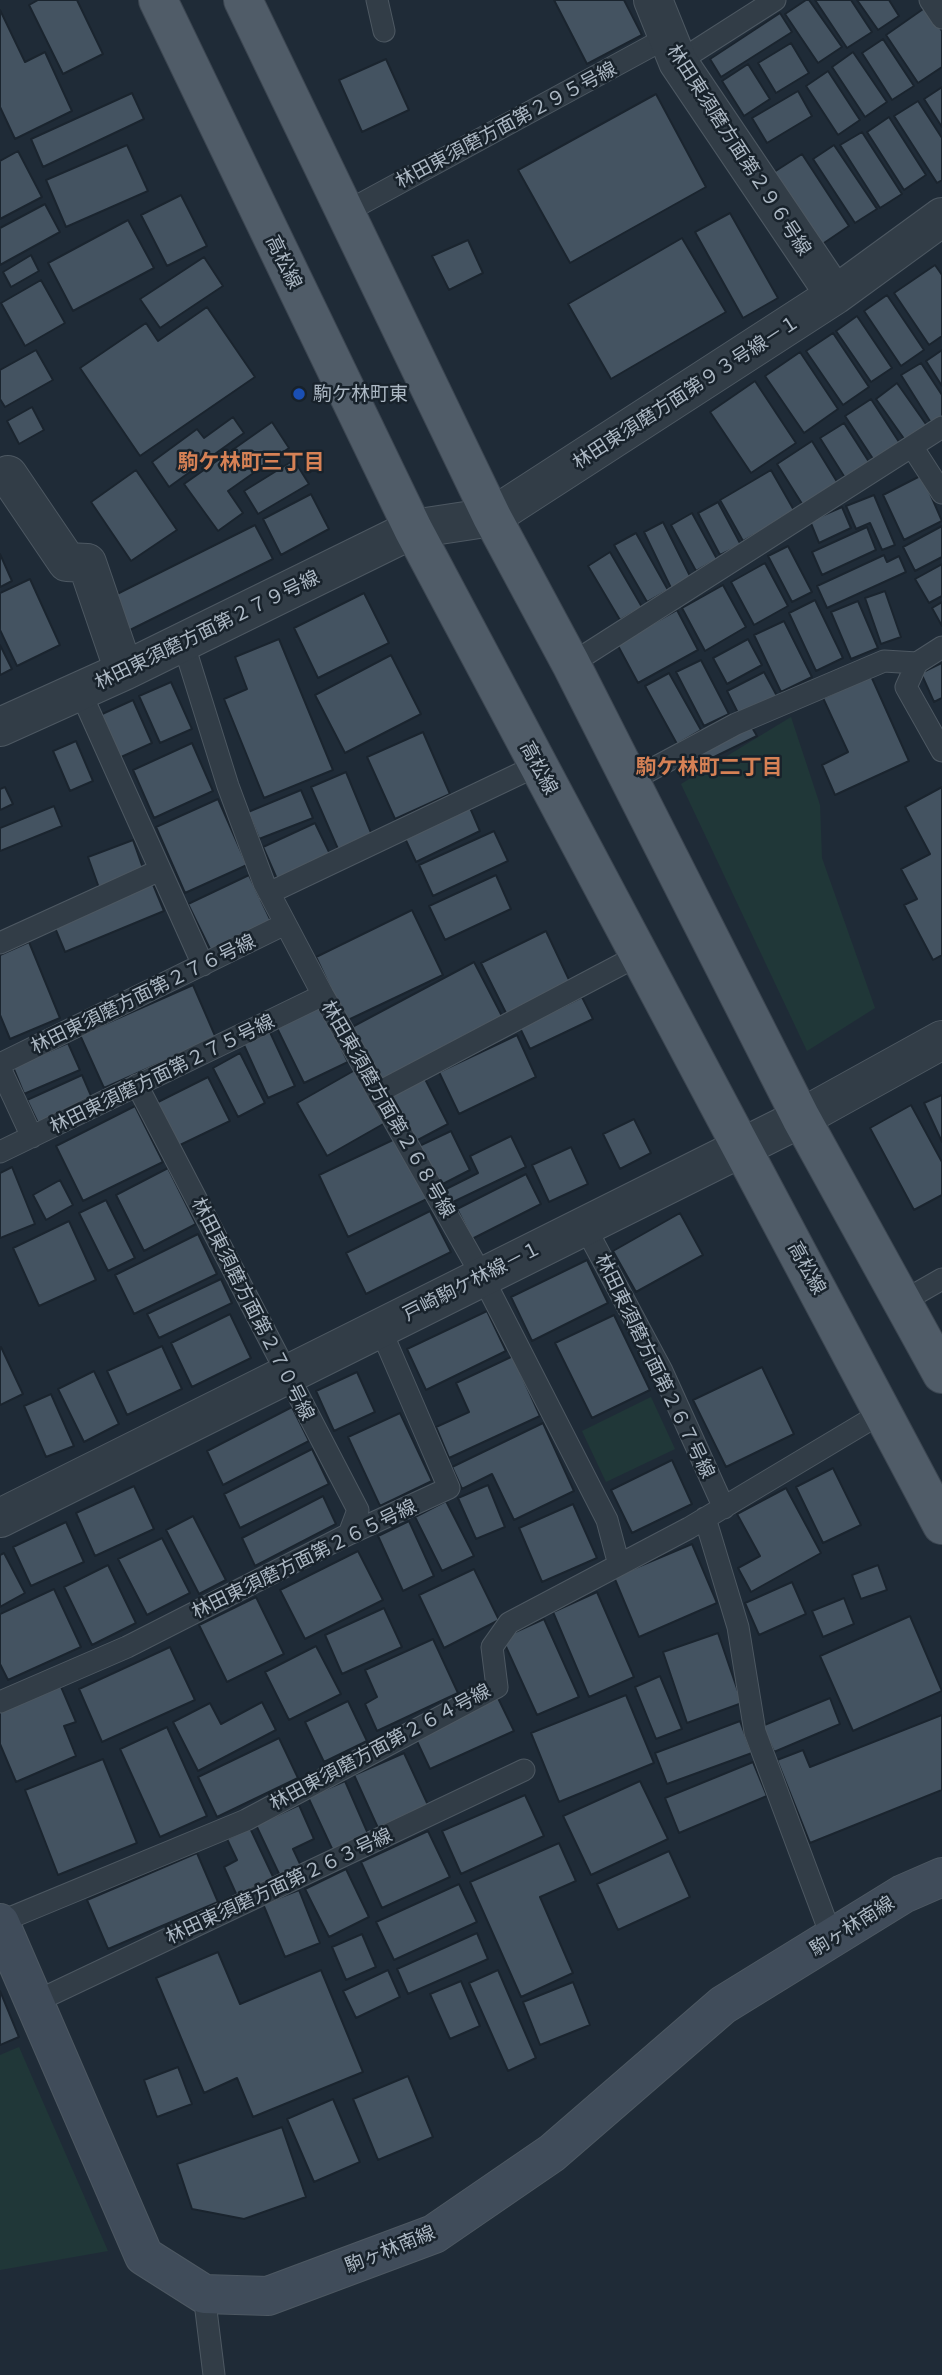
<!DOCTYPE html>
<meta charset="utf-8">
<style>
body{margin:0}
canvas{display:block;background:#1f2b37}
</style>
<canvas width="942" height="2375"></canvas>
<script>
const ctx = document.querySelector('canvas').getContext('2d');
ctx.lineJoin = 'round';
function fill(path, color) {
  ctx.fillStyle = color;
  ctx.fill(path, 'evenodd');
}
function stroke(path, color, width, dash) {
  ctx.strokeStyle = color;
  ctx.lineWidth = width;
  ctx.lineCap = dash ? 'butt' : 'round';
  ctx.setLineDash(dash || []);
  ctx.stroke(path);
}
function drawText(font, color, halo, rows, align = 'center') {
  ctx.font = font + ' Commissioner,"Noto Sans JP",sans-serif';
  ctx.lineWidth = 5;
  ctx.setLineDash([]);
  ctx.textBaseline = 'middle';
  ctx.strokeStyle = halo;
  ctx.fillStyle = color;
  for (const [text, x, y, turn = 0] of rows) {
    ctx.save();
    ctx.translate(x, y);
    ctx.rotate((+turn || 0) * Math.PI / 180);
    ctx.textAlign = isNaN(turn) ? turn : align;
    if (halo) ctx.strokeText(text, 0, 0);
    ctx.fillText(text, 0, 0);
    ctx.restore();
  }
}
const green = new Path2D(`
 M791,717L820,805L822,858L875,1008L807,1051L681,784Z
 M651,1397L675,1449L606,1482L582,1431Z
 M19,2047L108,2251L0,2270V2055Z`);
const building = new Path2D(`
 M38,0H77L103,54L63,74L29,5Z
 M554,0H624L642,35L587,64Z
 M806,0H809L842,47L818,63L785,14Z
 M815,0H851L872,32L847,48Z
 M857,0H889L899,16L878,30Z
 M926,7L942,31V67L918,83L886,35Z
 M0,10L25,62L45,52L72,111L15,139L0,107Z
 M780,13L792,32L721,77L710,59Z
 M883,39L914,86L892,100L862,53Z
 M791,43L809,73L776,93L758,63Z
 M853,52L887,102L865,117L832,67Z
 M386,59L409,110L362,132L339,80Z
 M748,64L770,99L744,116L722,81Z
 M828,71L860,120L838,135L806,86Z
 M942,87V127L924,99Z
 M798,91L812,116L767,143L752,118Z
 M132,93L144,119L43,167L31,139Z
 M656,94L706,187L570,263L518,170Z
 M918,101L942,138V180L937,183L894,116Z
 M889,117L926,175L904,190L867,132Z
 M862,132L902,194L880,208L840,145Z
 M127,145L148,191L66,227L46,180Z
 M834,145L877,209L855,223L813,159Z
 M18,151L42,197L0,219V161Z
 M802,154L849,226L821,245L774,172Z
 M181,195L207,246L167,266L141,215Z
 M45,204L60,232L0,265V228Z
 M730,213L778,298L743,318L695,232Z
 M128,220L154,268L73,311L48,263Z
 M682,238L726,312L611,379L568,304Z
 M468,240L483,273L449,290L432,256Z
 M31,255L39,271L11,287L3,272Z
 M204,257L223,286L160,328L140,299Z
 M935,265L942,275V336L929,345L894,293Z
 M41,280L65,323L25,346L1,303Z
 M887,295L924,350L901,366L864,311Z
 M207,307L255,377L140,456L80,368L146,323L158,341Z
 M857,316L892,368L871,382L836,331Z
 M833,333L869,387L843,405L806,351Z
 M36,350L53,380L5,407L0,399V370Z
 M942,350V386L926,361Z
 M800,352L838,409L804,433L765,376Z
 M921,363L942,395V420L933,426L901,375Z
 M755,381L796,443L751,473L710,412Z
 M897,383L928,427L907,443L876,399Z
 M871,399L901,445L875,462L845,416Z
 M32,407L44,430L19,444L7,421Z
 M233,417L244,433L169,487L152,462L197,429L204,438Z
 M272,422L289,448L228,491L243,513L218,531L184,484Z
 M844,423L871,465L847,481L820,438Z
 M812,441L839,485L804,507L777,464Z
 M294,460L309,484L258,514L244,491Z
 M136,470L177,530L131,561L91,502Z
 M771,470L795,512L743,541L720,500Z
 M922,475L942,521L904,540L883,495Z
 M311,494L329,529L281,555L263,519Z
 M874,495L895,545L882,550L870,523L856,529L846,506Z
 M718,502L741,545L720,555L698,513Z
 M842,507L851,528L819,543L810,521Z
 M692,513L717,559L696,571L671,525Z
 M663,522L692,580L672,590L644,532Z
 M255,525L273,559L128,631L111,597Z
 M942,526V557L915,571L903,547Z
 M867,527L876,550L822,575L812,552Z
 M636,533L668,590L647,602L614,545Z
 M788,546L812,592L792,602L768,556Z
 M610,552L642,607L620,620L588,566Z
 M0,554L12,581L0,587Z
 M884,555L887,562L899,556L906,572L827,608L817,586Z
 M765,563L788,606L754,625L731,582Z
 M942,564V596L929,603L915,579Z
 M30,579L60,645L17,666L0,630V593Z
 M723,585L746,627L705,651L682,608Z
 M885,591L901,637L881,644L865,598Z
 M364,593L389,643L318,678L294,628Z
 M815,600L843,658L816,671L789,613Z
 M858,601L878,648L851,659L831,612Z
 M942,602V626L932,608Z
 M677,610L698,650L638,683L617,644Z
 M784,621L812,677L781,692L754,635Z
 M279,639L333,770L264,798L224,699L247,689L235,657Z
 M748,639L762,665L727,684L713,658Z
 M0,645L12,669L0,675Z
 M391,655L421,714L345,753L315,695Z
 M701,660L729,714L704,726L676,672Z
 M942,663V698L934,702L921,673Z
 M764,672L777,696L739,715L727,691Z
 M669,673L701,730L677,744L645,686Z
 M871,676L909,761L835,795L822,765L848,752L823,698Z
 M171,682L192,729L160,743L139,696Z
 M133,700L152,743L119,758L100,715Z
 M750,724L757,736L704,762L698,751Z
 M423,732L450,794L395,819L367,757Z
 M76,741L93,781L70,791L53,751Z
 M192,743L213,791L154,818L133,770Z
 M346,772L372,835L338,849L311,787Z
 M5,787L13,804L0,810V789Z
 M942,787V955L933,960L904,905L917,899L901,869L930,854L905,807Z
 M301,790L313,818L259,839L248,812Z
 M218,799L247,865L185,893L156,827Z
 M468,803L480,831L416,862L403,834Z
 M54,806L62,826L0,851V828Z
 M315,823L330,854L277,879L263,847Z
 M494,831L508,861L433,896L419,865Z
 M133,840L144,871L99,888L88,857Z
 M249,875L271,921L211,951L188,904Z
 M496,875L511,909L445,940L429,906Z
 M152,882L164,911L65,952L53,923Z
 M412,910L443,975L346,1021L316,957Z
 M546,931L571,984L507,1015L481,963Z
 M29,942L60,1018L10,1039L0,1015V955Z
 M474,962L503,1018L381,1083L352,1027Z
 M193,985L216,1038L104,1088L80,1035Z
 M582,997L593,1019L530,1049L520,1028Z
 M321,1006L348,1062L304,1083L277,1028Z
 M269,1030L295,1086L268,1098L243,1043Z
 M517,1035L536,1077L459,1114L439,1072Z
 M68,1043L80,1070L24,1094L13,1067Z
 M240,1053L265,1103L238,1117L213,1068Z
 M355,1070L385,1123L327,1156L297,1103Z
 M82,1075L92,1098L38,1123L27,1100Z
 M208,1077L230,1121L178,1146L156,1103Z
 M424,1077L448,1124L414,1142L389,1095Z
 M942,1095V1142L924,1103Z
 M911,1105L942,1162V1195L914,1210L870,1128Z
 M135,1106L163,1162L83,1201L56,1146Z
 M634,1119L651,1153L620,1169L603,1134Z
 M451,1131L470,1170L437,1187L417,1147Z
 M511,1136L526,1167L451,1203L444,1190L478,1173L470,1156Z
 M397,1138L427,1199L348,1237L319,1175Z
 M571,1147L588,1184L549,1202L532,1165Z
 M12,1167L35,1224L0,1238V1173Z
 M168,1168L196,1224L144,1251L116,1195Z
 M526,1174L541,1204L472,1239L457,1209Z
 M60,1180L73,1205L46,1220L33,1195Z
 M106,1200L135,1258L108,1271L79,1213Z
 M430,1211L451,1252L366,1294L346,1253Z
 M680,1213L703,1255L636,1292L613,1251Z
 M69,1221L96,1280L39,1306L13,1248Z
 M198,1234L217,1274L134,1314L115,1275Z
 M587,1260L608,1303L532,1341L511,1297Z
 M221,1279L232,1303L159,1338L147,1314Z
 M487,1311L506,1351L426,1390L407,1349Z
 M230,1314L251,1358L192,1387L171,1343Z
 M614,1315L650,1390L592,1418L555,1343Z
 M162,1346L182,1389L127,1415L107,1371Z
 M1,1347L23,1394L0,1405V1348Z
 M513,1356L540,1416L449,1458L436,1427L469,1412L456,1383Z
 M762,1367L794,1434L726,1467L693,1400Z
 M94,1371L119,1424L84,1442L58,1389Z
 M357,1372L375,1412L334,1431L316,1391Z
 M51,1394L74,1446L46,1457L24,1406Z
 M292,1407L309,1441L223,1485L207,1451Z
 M400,1413L432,1481L380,1506L348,1437Z
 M543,1423L574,1491L514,1520L492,1474L462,1489L452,1467Z
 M312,1449L329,1484L240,1528L224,1494Z
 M672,1460L692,1504L632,1533L611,1490Z
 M833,1468L861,1525L823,1543L796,1487Z
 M488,1485L505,1527L476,1539L458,1498Z
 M134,1486L154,1529L95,1556L76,1513Z
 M786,1488L821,1553L751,1592L738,1568L760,1556L737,1514Z
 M323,1496L336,1524L255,1566L242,1538Z
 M446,1501L474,1556L442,1571L415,1517Z
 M573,1504L597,1558L542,1582L519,1528Z
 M193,1516L226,1580L199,1594L166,1530Z
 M409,1521L434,1576L403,1591L378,1536Z
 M66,1522L84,1562L31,1586L13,1547Z
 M162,1538L190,1593L147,1615L118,1559Z
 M692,1544L717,1603L639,1637L614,1577Z
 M358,1551L383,1600L305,1639L280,1590Z
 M4,1553L25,1593L0,1607V1555Z
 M108,1565L136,1623L92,1645L64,1587Z
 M878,1565L887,1590L861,1599L852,1575Z
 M474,1569L499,1620L444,1648L419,1595Z
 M792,1582L806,1614L759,1635L745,1603Z
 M54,1589L81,1647L8,1680L0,1664V1614Z
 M597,1592L634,1677L589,1697L553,1612Z
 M256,1597L284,1654L227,1682L199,1625Z
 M844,1598L854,1624L823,1637L812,1611Z
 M384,1608L402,1647L342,1674L325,1635Z
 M910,1616L942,1691L853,1731L820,1656Z
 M544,1619L579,1697L537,1715L502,1638Z
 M718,1633L742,1703L687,1723L663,1652Z
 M433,1639L458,1693L377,1731L365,1704L377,1697L365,1670Z
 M316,1646L341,1694L289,1720L265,1672Z
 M170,1647L195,1700L102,1742L79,1689Z
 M660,1676L682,1729L656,1739L635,1687Z
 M59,1682L76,1722L64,1726L76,1756L16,1782L0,1744V1707Z
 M626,1695L654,1763L559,1802L531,1733Z
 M498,1698L514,1731L430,1769L415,1737Z
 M830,1698L840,1724L774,1752L762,1726Z
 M348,1701L367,1741L324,1762L305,1722Z
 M262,1702L276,1730L198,1771L173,1722L210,1703L221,1724Z
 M942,1715V1790L810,1843L777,1760L803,1750L810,1767Z
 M740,1721L752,1753L667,1784L655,1753Z
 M167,1727L207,1816L160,1837L120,1749Z
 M279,1738L298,1778L217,1817L198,1777Z
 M404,1753L428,1805L378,1828L354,1775Z
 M103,1759L137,1843L58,1875L25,1790Z
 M753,1762L767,1796L679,1833L665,1798Z
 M345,1781L369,1836L334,1853L308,1797Z
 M640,1781L668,1839L591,1875L563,1816Z
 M525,1795L544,1836L461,1874L442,1831Z
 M299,1805L314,1839L293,1849L302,1868L281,1878L256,1825Z
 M250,1828L275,1881L238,1898L224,1867L237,1860L227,1839Z
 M428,1831L450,1877L382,1908L361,1862Z
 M559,1843L576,1881L540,1897L573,1973L521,1997L470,1882Z
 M669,1851L690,1897L618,1930L597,1884Z
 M197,1853L218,1902L108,1949L87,1900Z
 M346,1869L369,1917L329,1937L305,1889Z
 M459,1884L477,1922L394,1960L376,1922Z
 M299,1890L320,1943L285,1957L263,1904Z
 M477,1933L488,1959L408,1994L397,1969Z
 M362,1934L376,1967L346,1980L332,1947Z
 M218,1952L240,2004L321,1970L363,2072L253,2117L237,2078L204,2093L156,1978Z
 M388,1970L400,1997L356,2018L343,1991Z
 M498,1970L536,2058L508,2071L469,1983Z
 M461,1981L480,2026L450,2039L430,1994Z
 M573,1982L590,2025L540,2045L523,2002Z
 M0,1991L19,2037L0,2045Z
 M178,2067L192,2104L157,2117L144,2080Z
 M408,2076L433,2137L378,2160L353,2099Z
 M333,2099L360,2162L314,2182L287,2119Z
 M282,2127L306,2197L244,2219L192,2209L177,2164Z`);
const lane = new Path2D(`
 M377,0L384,31
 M930,0L942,18
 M678,62L775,0
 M346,212L666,38
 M913,448L942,493
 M183,642L228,786L264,883L323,995L482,1276L607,1520L619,1565
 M942,647L917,663L906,687L942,751
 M571,664L942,427
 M80,691L203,965
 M630,781L736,724L884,661L917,663
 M269,893L538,765
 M0,943L160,870
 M0,1064L285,924
 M0,1068L32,1137
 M137,1085L358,1510L349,1534
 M379,1092L639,955
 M0,1152L323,995
 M584,1225L662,1371L724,1508
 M900,1303L942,1279
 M705,1518L738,1627L755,1732L832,1938
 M0,1702L127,1647L349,1534L449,1488L380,1328
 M0,1922L246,1820L497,1687L492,1647L509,1623L689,1528L883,1412
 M35,2002L524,1770
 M204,2294L214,2375`);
const street = new Path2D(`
 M653,0L678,62L835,295
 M0,478L8,475L67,562L87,563L124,671
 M0,727L124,671L413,529L492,517L835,295L942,217
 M0,1518L801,1118L942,1040`);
const secondary = new Path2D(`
 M0,1923L144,2256L204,2294L268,2296L434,2234L552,2153L723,2005L903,1894L942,1877`);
const primary = new Path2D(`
 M158,0L413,529L942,1525
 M243,0L492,517L571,664L801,1118L942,1374`);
const markers = [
 [299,394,7,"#1a4fb4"]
];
const streetNames = [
 ["林田東須磨方面第２９５号線",506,125,-28],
 ["林田東須磨方面第２９６号線",739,150,57],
 ["高松線",284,262,64],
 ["林田東須磨方面第９３号線－１",686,392,-33],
 ["林田東須磨方面第２７９号線",207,630,-26],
 ["高松線",539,768,62],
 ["林田東須磨方面第２７６号線",143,994,-26],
 ["林田東須磨方面第２７５号線",162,1074,-26],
 ["林田東須磨方面第２６８号線",388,1109,60],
 ["高松線",807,1268,61],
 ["戸崎駒ケ林線－１",472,1281,-27],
 ["林田東須磨方面第２７０号線",253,1309,63],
 ["林田東須磨方面第２６７号線",655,1366,64],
 ["林田東須磨方面第２６５号線",304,1559,-26],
 ["林田東須磨方面第２６４号線",380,1747,-28],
 ["林田東須磨方面第２６３号線",279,1886,-25],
 ["駒ヶ林南線",852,1926,-32],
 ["駒ヶ林南線",390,2249,-22]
];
const poiNames = [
 ["駒ケ林町東",313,394]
];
const neighbourhoodNames = [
 ["駒ケ林町三丁目",251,462],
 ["駒ケ林町二丁目",709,767]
];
fill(green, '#203738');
fill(building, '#445361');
stroke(building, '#1a242e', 2);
stroke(lane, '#4d5862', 23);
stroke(street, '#4d5862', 40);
stroke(secondary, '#4d5862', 40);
stroke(primary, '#3c4651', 40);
stroke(lane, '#323d47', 21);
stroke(street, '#323d47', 38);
stroke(secondary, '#404c5a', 38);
stroke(primary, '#505c68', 38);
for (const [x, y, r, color] of markers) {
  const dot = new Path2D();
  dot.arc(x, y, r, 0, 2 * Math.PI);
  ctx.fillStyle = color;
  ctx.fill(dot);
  stroke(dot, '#18222b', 2.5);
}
drawText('19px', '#acb8c4', '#18222b', streetNames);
drawText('19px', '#acb8c4', '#18222b', poiNames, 'left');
drawText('bold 21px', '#d68155', '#18222b', neighbourhoodNames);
</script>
